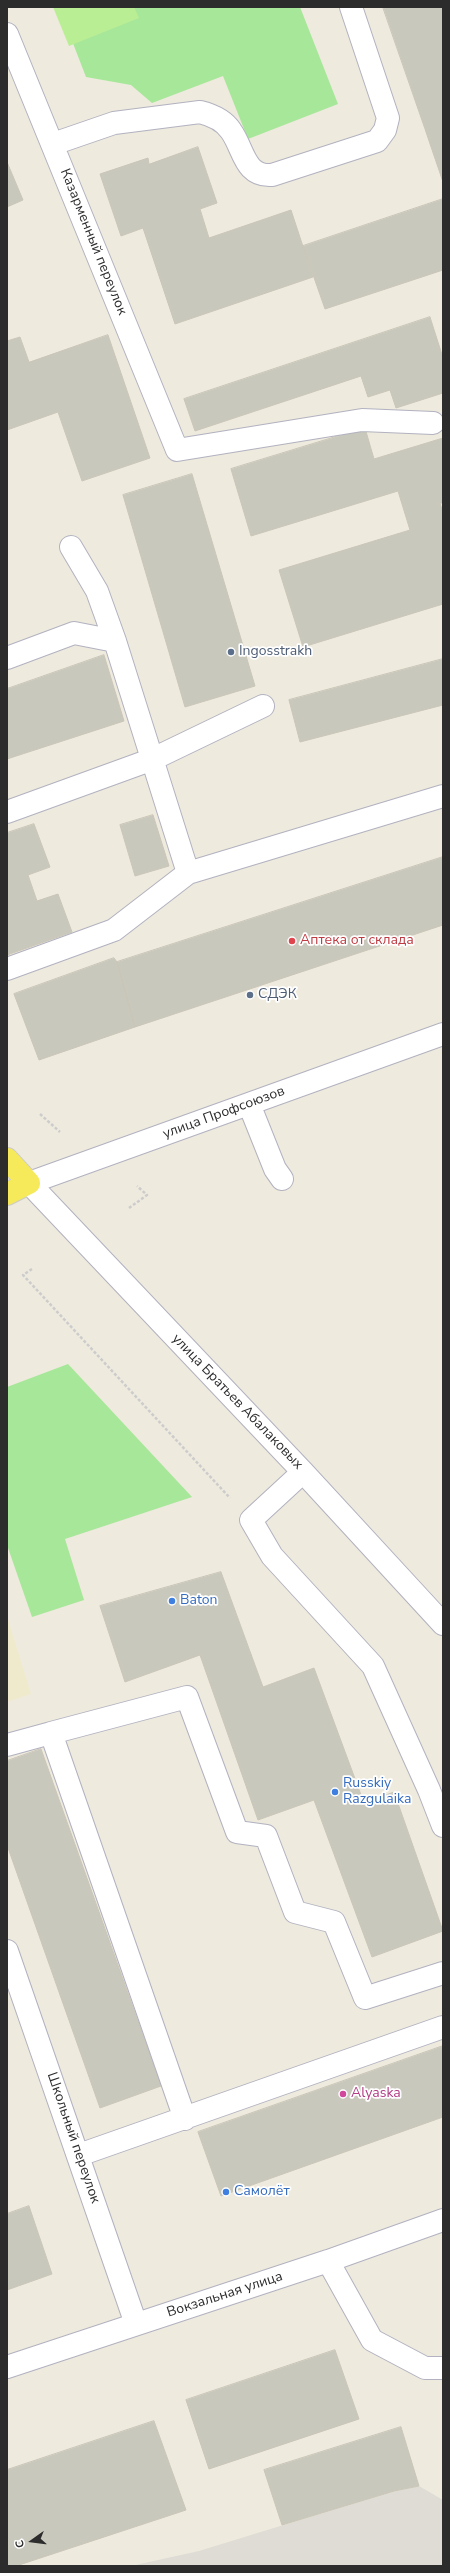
<!DOCTYPE html>
<meta charset="utf-8">
<style>
body{margin:0}
#map{position:relative;width:450px;height:2573px;overflow:hidden;background:#eeeade;font-family:"Nunito Sans",sans-serif}
canvas{display:block}
.frame{position:absolute;inset:0;border:8px solid #2c2c2c;pointer-events:none}
.north{position:absolute;left:12px;top:2521px;width:40px;height:40px;-webkit-text-stroke:3px #fff;paint-order:stroke;rotate:256deg;font-size:11px;font-weight:700;line-height:16px;text-align:center;color:#2c2c2c}
.north::after{content:'';display:block;margin:auto;width:14px;height:18px;background:#2c2c2c;clip-path:polygon(50% 0,100% 100%,50% 72%,0 100%)}
</style>
<div id="map">
<canvas width="450" height="2573"></canvas>
<div class="frame"></div>
<div class="north">С</div>
</div>
<script>
const ctx = document.querySelector('canvas').getContext('2d');
ctx.lineJoin = 'round';
function fill(path, color) {
  ctx.fillStyle = color;
  ctx.fill(path, 'evenodd');
}
function stroke(path, color, width, dash) {
  ctx.strokeStyle = color;
  ctx.lineWidth = width;
  ctx.lineCap = dash ? 'butt' : 'round';
  ctx.setLineDash(dash || []);
  ctx.stroke(path);
}
function drawText(font, color, halo, rows, align = 'center') {
  ctx.font = font + ' "Nunito Sans",sans-serif';
  ctx.lineWidth = 3.5;
  ctx.setLineDash([]);
  ctx.textBaseline = 'middle';
  ctx.strokeStyle = halo;
  ctx.fillStyle = color;
  for (const [text, x, y, turn = 0] of rows) {
    ctx.save();
    ctx.translate(x, y);
    ctx.rotate((+turn || 0) * Math.PI / 180);
    ctx.textAlign = isNaN(turn) ? turn : align;
    if (halo) ctx.strokeText(text, 0, 0);
    ctx.fillText(text, 0, 0);
    ctx.restore();
  }
}
const education = new Path2D(`
 M7,1616L31,1694L7,1702Z`);
const green = new Path2D(`
 M59,7H300L338,104L248,139L223,76L152,103L131,85L86,77Z
 M68,1364L192,1497L65,1539L84,1600L32,1617L7,1545V1387Z`);
const pitch = new Path2D(`
 M53,7H134L139,18L69,46Z`);
const plaza = new Path2D(`
 M419,2486L443,2500V2566H131L199,2551L394,2491Z`);
const building = new Path2D(`
 M383,7H443V182L425,129Z
 M198,147L217,203L200,209L209,238L291,210L313,277L175,324L143,228L121,236L100,174L148,158L149,164Z
 M7,162L23,200L7,207Z
 M443,199V270L325,309L303,246Z
 M430,317L443,358V393L396,408L390,390L368,397L361,376L195,431L184,399Z
 M108,335L150,458L82,481L58,412L7,430V341L20,337L29,362Z
 M365,428L374,459L443,438V503H440L443,513V604L303,647L279,570L410,530L398,491L251,536L231,469Z
 M192,474L255,686L185,707L123,495Z
 M104,655L124,721L7,759V689Z
 M443,659V705L300,742L289,700Z
 M153,815L169,866L135,876L120,825Z
 M34,824L50,867L28,875L37,901L58,894L72,932L7,955V833Z
 M443,857V925L135,1027L117,962Z
 M114,958L117,962L135,1027L39,1060L14,994Z
 M221,1572L263,1687L314,1668L364,1803L394,1792L443,1931L372,1957L314,1800L258,1820L200,1655L125,1682L100,1606Z
 M41,1749L161,2086L100,2108L7,1845V1761Z
 M443,2046V2117L221,2196L198,2132Z
 M29,2206L52,2274L7,2290V2214Z
 M335,2350L359,2419L209,2469L186,2400Z
 M154,2421L186,2510L16,2566H7V2470Z
 M401,2427L419,2486L394,2491L282,2525L264,2470Z`);
const path = new Path2D(`
 M40,1114L60,1132
 M129,1208L147,1195L137,1186
 M32,1269L23,1275L230,1498`);
const minor = new Path2D(`
 M7,34L177,450L362,420L433,423
 M53,144L114,123L200,112C212,115 224,120 231,131C244,149 244,177 272,175L377,141L385,130L388,118L351,7
 M71,547L97,591L115,641L188,873
 M7,658L74,633L115,641
 M7,812L153,759L263,706
 M7,969L114,930L188,873L443,796
 M443,1034L29,1183L303,1472L443,1624
 M249,1104L275,1169L282,1179
 M303,1472L251,1520L272,1556L373,1666L429,1790L443,1826
 M51,1733L187,1697L237,1832L266,1836L295,1912L334,1922L365,1998L443,1973
 M7,1745L51,1733L185,2119
 M7,1951L136,2324
 M79,2155L443,2027
 M328,2261L372,2340L425,2368H443
 M7,2367L328,2261L443,2220`);
const major = new Path2D(`
 M7,1159L29,1183L7,1194`);
const markers = [
 [231,652,4,"#5c6f8a"],
 [292,941,4,"#e0444e"],
 [250,995,4,"#5c6f8a"],
 [172,1601,4,"#3f7fe0"],
 [335,1792,4,"#3f7fe0"],
 [343,2094,4,"#d1479c"],
 [226,2192,4,"#3f7fe0"]
];
const streetNames = [
 ["Казарменный переулок",93,242,68],
 ["улица Профсоюзов",224,1113,-20],
 ["улица Братьев Абалаковых",237,1402,46],
 ["Школьный переулок",73,2138,71],
 ["Вокзальная улица",225,2295,-18]
];
const serviceNames = [
 ["Ingosstrakh",239,652],
 ["СДЭК",258,995]
];
const healthNames = [
 ["Аптека от склада",300,941]
];
const shopNames = [
 ["Baton",180,1601],
 ["Russkiy",343,1784],
 ["Razgulaika",343,1800],
 ["Самолёт",234,2192]
];
const hotelNames = [
 ["Alyaska",351,2094]
];
fill(education, '#f0eacd');
fill(green, '#a7e799');
fill(pitch, '#baee94');
fill(plaza, '#dedcd5');
fill(building, '#c9c8bd');
stroke(building, '#cac6b7', 1);
stroke(minor, '#b2b2c0', 24);
stroke(major, '#ccc', 24);
stroke(path, '#ccc', 2.5, [3, 2]);
stroke(minor, '#fff', 22);
stroke(major, '#f6ea5b', 22);
for (const [x, y, r, color] of markers) {
  const dot = new Path2D();
  dot.arc(x, y, r, 0, 2 * Math.PI);
  ctx.fillStyle = color;
  ctx.fill(dot);
  stroke(dot, '#fff', 1.5);
}
drawText('14px', '#2c2c2c', '#fff', streetNames);
drawText('14px', '#4e5e75', '#fff', serviceNames, 'left');
drawText('14px', '#be3a42', '#fff', healthNames, 'left');
drawText('14px', '#366cbe', '#fff', shopNames, 'left');
drawText('14px', '#b23c85', '#fff', hotelNames, 'left');
</script>
